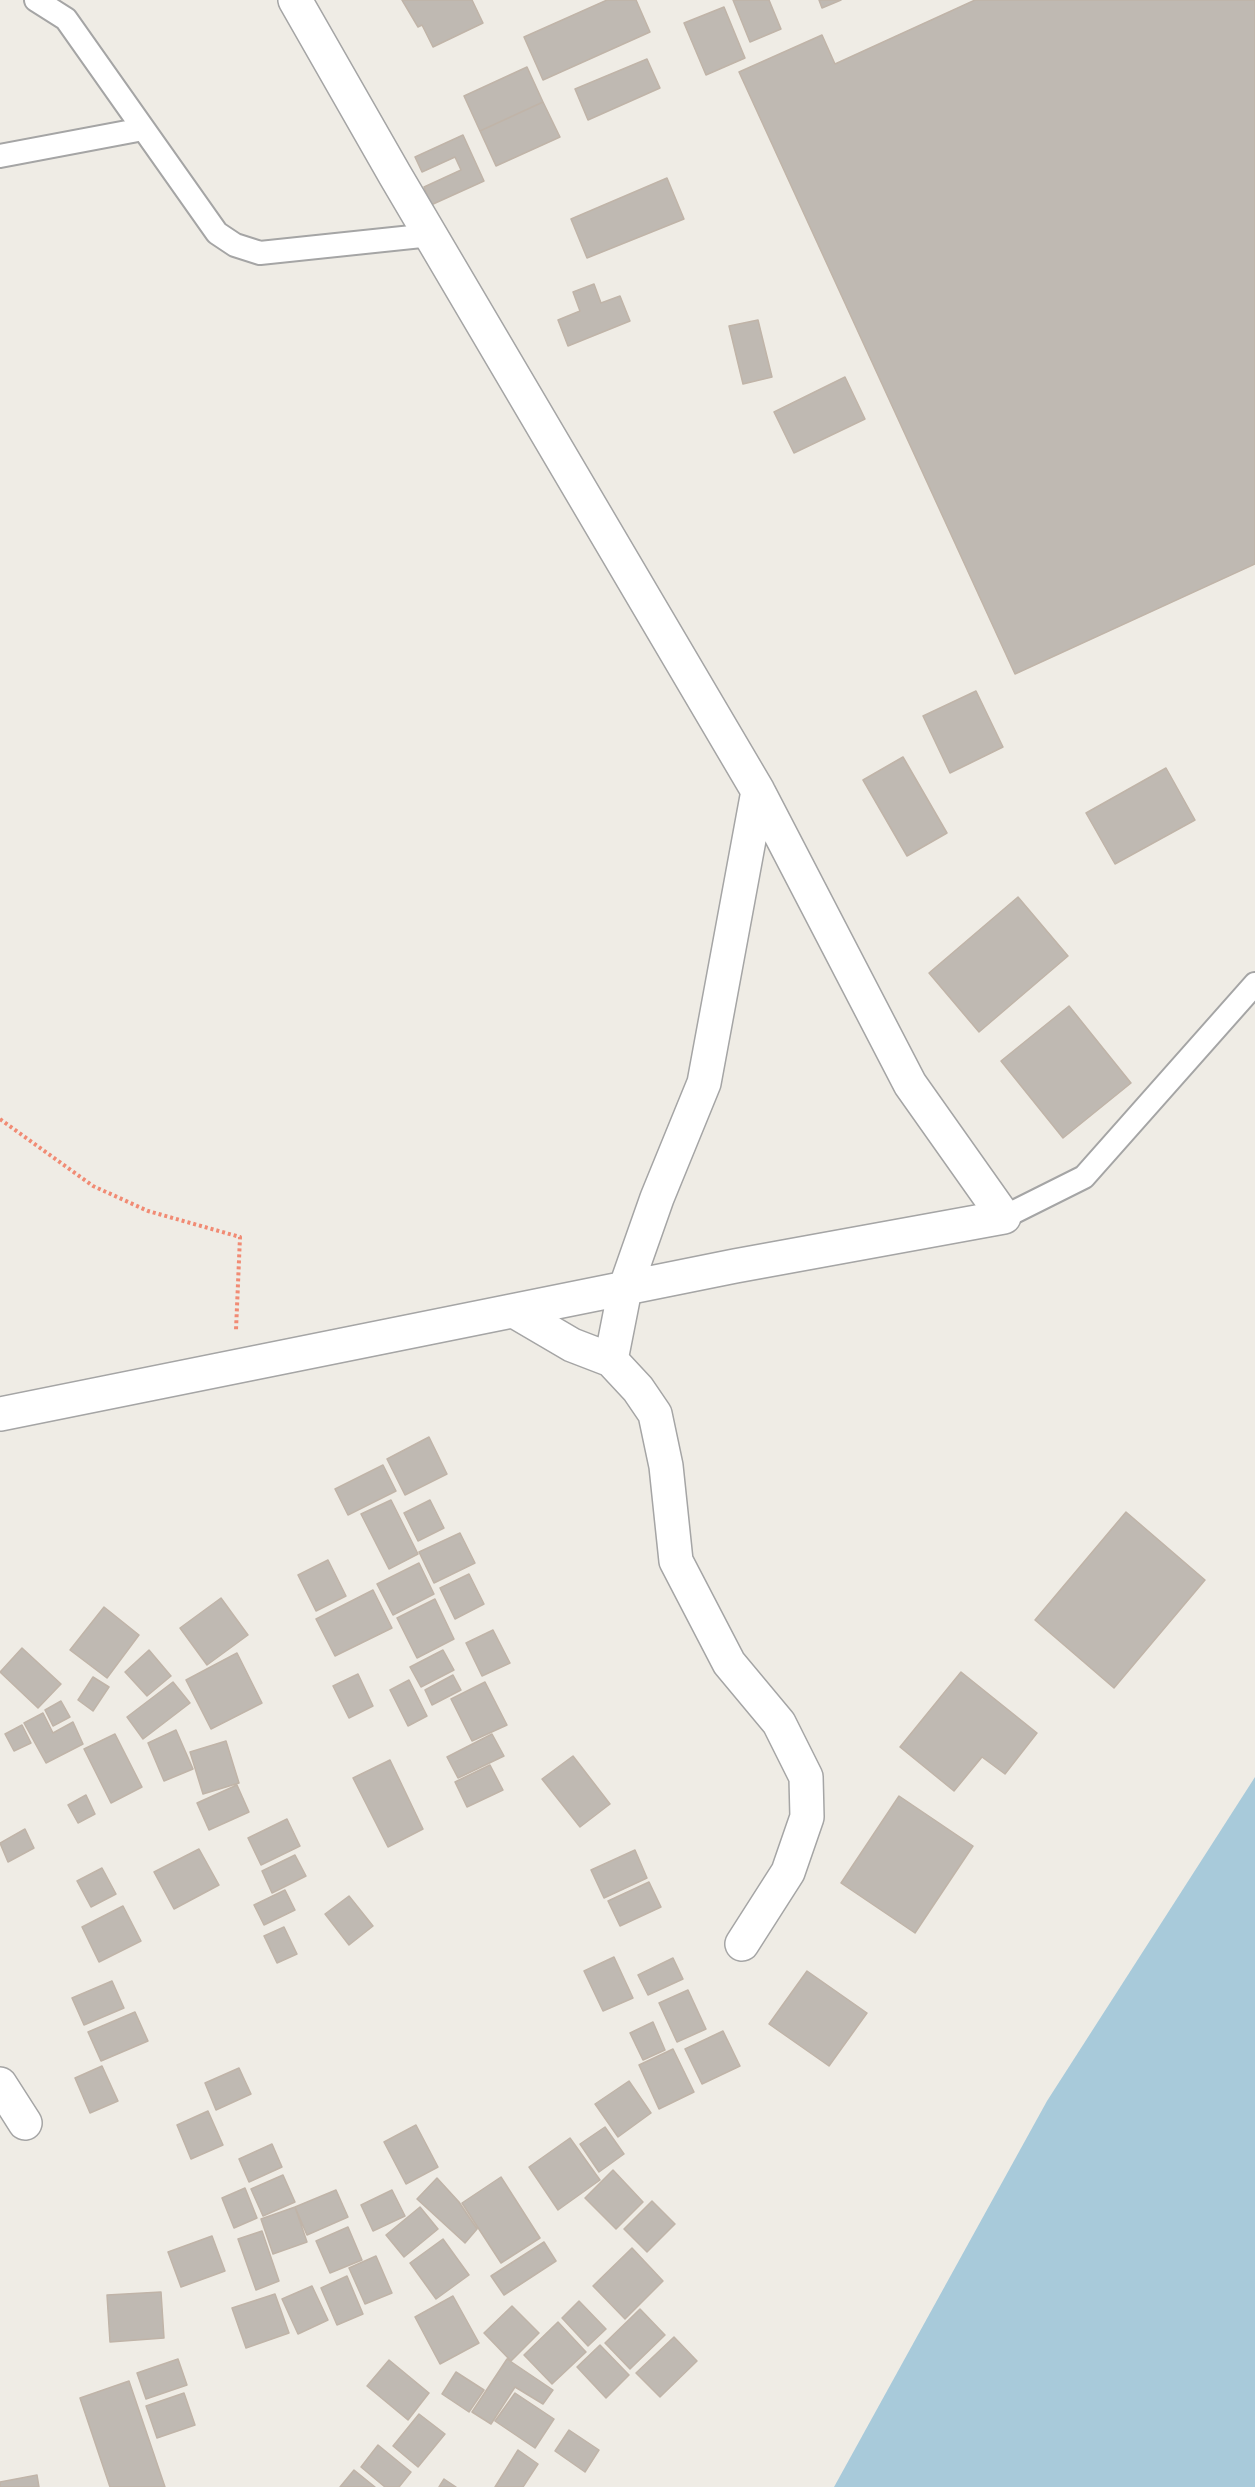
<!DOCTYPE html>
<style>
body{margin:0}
canvas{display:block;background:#efece5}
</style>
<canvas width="1255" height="2487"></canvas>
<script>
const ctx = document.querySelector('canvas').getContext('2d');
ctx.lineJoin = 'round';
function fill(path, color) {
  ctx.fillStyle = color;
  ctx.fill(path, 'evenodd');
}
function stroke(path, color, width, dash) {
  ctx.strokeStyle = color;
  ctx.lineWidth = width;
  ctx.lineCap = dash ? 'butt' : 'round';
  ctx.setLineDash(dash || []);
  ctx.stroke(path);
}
const water = new Path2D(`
 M1255,1777V2487H834L1047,2101Z`);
const building = new Path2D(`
 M402,0H472L483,23L433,47L422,25L418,27Z
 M607,0H636L650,32L543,80L524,37Z
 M733,0H769L781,29L750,42Z
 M819,0H841L822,8Z
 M975,0H1255V564L1015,674L739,72L822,35L835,64Z
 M724,7L745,58L706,75L684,23Z
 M647,59L660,88L588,120L575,89Z
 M527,67L543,102L480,131L464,96Z
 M543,102L560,137L496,166L480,131Z
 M463,135L484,181L431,205L424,187L461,170L455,157L422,172L415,157Z
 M667,178L684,219L587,258L571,219Z
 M594,284L601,303L620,296L630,321L568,346L558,320L580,311L573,292Z
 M758,320L772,377L743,384L729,326Z
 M845,377L865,419L794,453L774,412Z
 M976,691L1003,747L950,773L923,716Z
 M903,757L947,833L907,856L863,780Z
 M1166,768L1195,820L1115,864L1086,813Z
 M1018,897L1068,956L979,1032L929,973Z
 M1069,1006L1131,1083L1063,1138L1001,1061Z
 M429,1437L447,1474L405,1495L387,1459Z
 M383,1465L396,1491L348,1515L335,1489Z
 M391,1500L418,1554L389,1569L361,1514Z
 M430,1500L444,1528L418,1541L404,1513Z
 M1126,1512L1205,1580L1114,1688L1035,1620Z
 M460,1533L475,1563L434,1583L419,1552Z
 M328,1560L346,1596L316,1611L298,1575Z
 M419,1563L434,1594L393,1615L377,1584Z
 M469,1574L484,1604L455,1619L440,1588Z
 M373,1590L392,1628L335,1656L316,1619Z
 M221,1598L248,1635L207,1665L180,1628Z
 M435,1599L454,1639L417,1658L397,1618Z
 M104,1607L139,1635L107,1678L70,1650Z
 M493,1630L510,1663L482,1676L466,1643Z
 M22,1648L61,1684L38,1708L0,1672Z
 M149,1650L171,1676L147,1696L125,1672Z
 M443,1650L454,1670L421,1687L410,1667Z
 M237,1653L262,1703L211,1729L186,1680Z
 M961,1672L1037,1733L1005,1774L982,1757L954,1791L900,1747Z
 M358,1674L373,1706L349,1718L333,1686Z
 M453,1675L461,1690L432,1705L425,1690Z
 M93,1677L109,1687L93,1711L78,1700Z
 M409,1680L427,1716L408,1726L390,1690Z
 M173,1682L190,1703L143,1739L127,1717Z
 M485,1682L507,1725L472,1741L451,1699Z
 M61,1701L70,1717L53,1726L45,1710Z
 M43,1713L53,1733L73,1722L83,1744L46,1763L24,1723Z
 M22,1725L31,1743L14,1751L5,1734Z
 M176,1730L193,1769L164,1781L148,1743Z
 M115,1734L142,1787L111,1803L84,1749Z
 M492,1734L504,1756L458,1778L447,1757Z
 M226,1741L239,1783L203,1794L190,1752Z
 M573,1756L610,1804L580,1827L542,1779Z
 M390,1760L423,1829L388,1847L353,1778Z
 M490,1765L503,1790L467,1807L455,1782Z
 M237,1785L249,1812L209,1830L197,1803Z
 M86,1795L95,1814L78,1823L68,1805Z
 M899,1796L973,1846L915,1933L841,1883Z
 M287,1819L300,1846L261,1865L248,1838Z
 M25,1829L34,1848L8,1862L0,1843Z
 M199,1849L219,1885L174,1909L154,1872Z
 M635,1850L647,1878L604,1898L591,1870Z
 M295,1855L306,1876L272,1893L262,1871Z
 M102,1868L116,1894L91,1907L77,1881Z
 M649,1882L661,1907L620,1926L608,1901Z
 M285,1890L295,1910L264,1925L254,1905Z
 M349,1896L373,1926L349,1945L325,1914Z
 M123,1906L141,1941L99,1962L82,1927Z
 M284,1927L297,1954L277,1963L264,1936Z
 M614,1957L633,1998L603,2011L584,1971Z
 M673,1958L683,1979L648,1995L638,1975Z
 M807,1971L867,2013L829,2066L769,2024Z
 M112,1981L124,2008L84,2025L72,1998Z
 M688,1990L706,2029L677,2042L659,2003Z
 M135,2012L148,2041L101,2061L88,2032Z
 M653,2022L665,2050L643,2060L630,2033Z
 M723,2031L740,2066L702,2084L685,2049Z
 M673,2049L694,2092L659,2109L639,2065Z
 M102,2066L118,2101L90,2113L75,2078Z
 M239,2068L251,2094L216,2110L205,2083Z
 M629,2081L651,2113L618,2137L595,2104Z
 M208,2111L223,2145L191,2159L177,2125Z
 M416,2125L438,2167L406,2184L384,2142Z
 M605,2127L624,2154L599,2172L580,2144Z
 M570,2138L600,2180L558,2210L529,2167Z
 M272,2144L282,2167L249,2182L239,2159Z
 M613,2170L643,2202L616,2229L585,2198Z
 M283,2175L295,2202L263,2216L251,2189Z
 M501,2177L540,2238L501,2263L462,2203Z
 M437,2178L459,2202L477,2229L465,2243L417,2199Z
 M245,2188L257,2218L234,2228L222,2198Z
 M336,2190L348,2217L307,2235L295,2207Z
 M392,2190L405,2216L373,2231L361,2205Z
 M652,2201L675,2224L647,2252L624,2229Z
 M295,2207L307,2242L273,2254L261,2219Z
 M420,2207L438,2229L404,2257L386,2235Z
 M348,2227L362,2260L330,2273L316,2241Z
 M262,2231L279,2281L256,2290L238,2239Z
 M212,2236L225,2271L181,2287L168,2252Z
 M443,2239L469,2275L436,2299L410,2263Z
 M544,2242L556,2261L504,2295L491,2276Z
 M632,2248L663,2281L625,2319L593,2286Z
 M376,2256L392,2293L365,2304L349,2268Z
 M347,2276L363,2314L337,2325L321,2288Z
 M312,2286L328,2320L298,2334L282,2299Z
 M161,2292L164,2338L110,2342L107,2295Z
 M275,2294L289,2333L246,2348L232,2308Z
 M453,2296L479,2343L440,2364L415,2317Z
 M579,2301L606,2329L588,2346L562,2318Z
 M512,2306L539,2333L511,2361L484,2333Z
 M640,2309L665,2335L630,2369L605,2343Z
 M558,2322L586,2352L552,2384L524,2355Z
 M674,2337L697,2361L660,2397L636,2373Z
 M600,2345L629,2375L606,2398L577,2367Z
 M178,2359L187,2385L146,2399L137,2373Z
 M507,2359L553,2390L543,2404L515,2387L491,2424L472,2412Z
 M389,2360L429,2393L408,2420L367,2386Z
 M456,2372L484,2390L469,2412L442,2394Z
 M129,2381L165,2487H110L80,2398Z
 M184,2393L195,2425L157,2438L146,2406Z
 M515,2393L554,2419L535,2448L495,2421Z
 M419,2414L445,2434L418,2467L393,2446Z
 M569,2430L599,2450L585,2472L555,2451Z
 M378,2445L411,2472L399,2487H385L361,2467Z
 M518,2450L538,2464L523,2487H495Z
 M354,2470L375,2487H340Z
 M37,2475L39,2487H0V2482Z
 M444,2479L456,2487H439Z`);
const path = new Path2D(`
 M0,1119L93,1186L148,1211L240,1237L236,1330`);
const service = new Path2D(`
 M36,0L66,19L217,233L235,245L260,253L431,235
 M0,156L143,129
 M1004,1217L1084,1177L1255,984`);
const minor = new Path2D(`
 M514,1311L572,1345L611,1360
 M0,1414L735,1266L1004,1217L910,1084L758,791L395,175L295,0
 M742,1944L788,1872L807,1817L806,1777L779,1723L729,1663L676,1561L666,1466L655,1414L638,1389L611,1360L625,1289L657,1198L704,1083L758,791
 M0,2084L25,2123`);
fill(water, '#a8cada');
fill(building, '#bfb9b2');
stroke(building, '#c0b4a8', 1.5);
stroke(service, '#a5a5a5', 26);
stroke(minor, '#a5a5a5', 36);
stroke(path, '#f18b74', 4, [3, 3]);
stroke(service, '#fff', 22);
stroke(minor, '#fff', 33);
</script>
